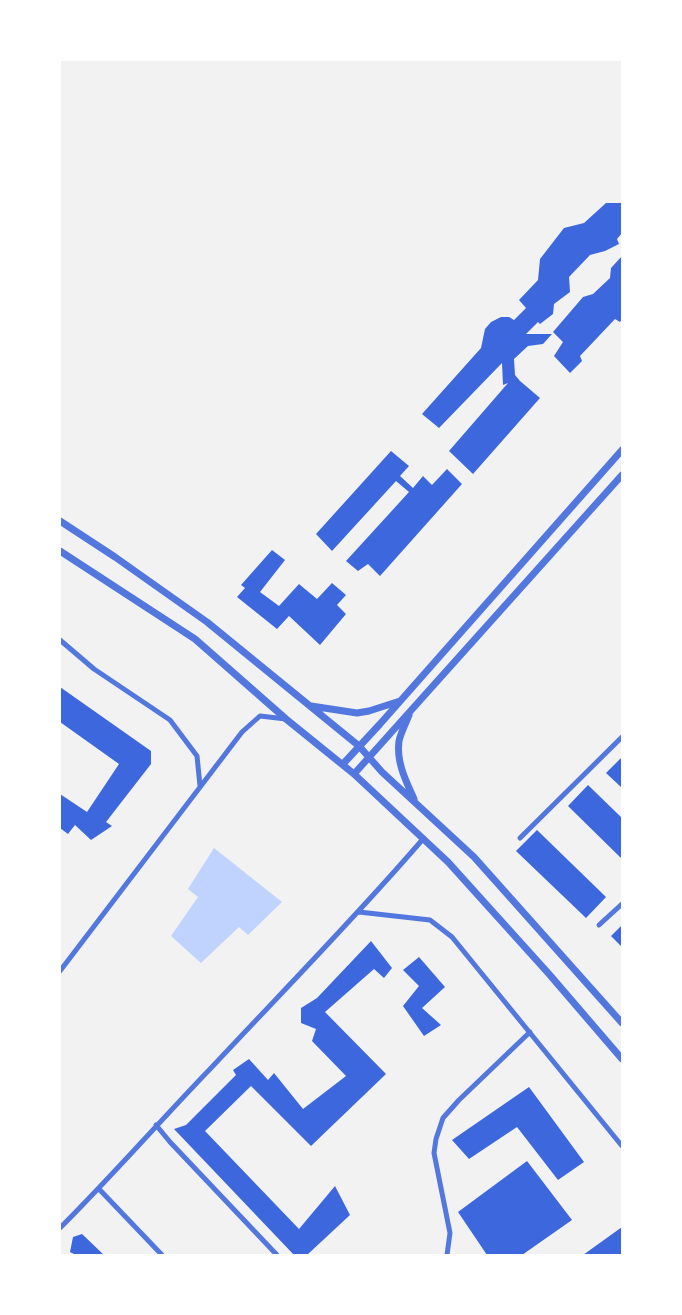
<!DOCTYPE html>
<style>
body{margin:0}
#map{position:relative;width:682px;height:1315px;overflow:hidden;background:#f2f2f2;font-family:"Alegreya Sans",sans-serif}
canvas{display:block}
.frame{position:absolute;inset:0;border:61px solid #fff;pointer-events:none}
</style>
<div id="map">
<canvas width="682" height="1315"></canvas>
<div class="frame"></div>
</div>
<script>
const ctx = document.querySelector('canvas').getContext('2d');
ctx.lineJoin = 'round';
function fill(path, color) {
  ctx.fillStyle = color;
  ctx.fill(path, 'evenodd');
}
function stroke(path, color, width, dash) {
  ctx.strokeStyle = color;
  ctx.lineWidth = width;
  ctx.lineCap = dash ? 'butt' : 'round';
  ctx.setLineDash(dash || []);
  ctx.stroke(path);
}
const water = new Path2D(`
 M214,848L282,902L248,935L239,927L201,963L171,936L198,897L188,889Z`);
const building = new Path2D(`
 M606,203H622V233L617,239L619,244L605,251L590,255L569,277L570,292L554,304L553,314L540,324L538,322L526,334H552L543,344L528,346L514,359L515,375L520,381L540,398L473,474L449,451L508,383L503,385L502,363L439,428L422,414L481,348L485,329L491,322L501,317H509L514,320L526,308L519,300L538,280L540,259L564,228L584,223Z
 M622,256V319L620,322L615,319L580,356L582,361L570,373L554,356L563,342L553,332L583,297L593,294L610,278L611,268Z
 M391,451L409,466L400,476L413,488L423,476L432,485L447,469L462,484L380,576L368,564L358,571L346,561L409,492L396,481L332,551L316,534Z
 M272,550L285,560L260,592L279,606L299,584L317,599L332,583L346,595L337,605L346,614L320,645L289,616L277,629L237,597L245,588L241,585Z
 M60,687L151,751V764L106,822L112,826L91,840L75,825L68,834L60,828V794L87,812L119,764L60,722Z
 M622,757V788L606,773Z
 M588,785L622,818V859L568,806Z
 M537,830L606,897L586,918L516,851Z
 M622,925V947L611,936Z
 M371,941L392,968L384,978L374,969L325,1012L386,1074L311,1146L251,1086L205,1131L299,1229L335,1186L350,1215L307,1255H294L174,1129L186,1125L236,1075L233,1070L249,1059L268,1080L274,1073L303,1109L346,1076L312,1041L316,1029L301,1023V1008L317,998Z
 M419,957L445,987L422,1008L441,1025L424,1036L403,1006L419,986L403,970Z
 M529,1087L584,1162L558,1180L517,1127L469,1159L452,1140Z
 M527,1161L572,1220L522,1255H487L458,1212Z
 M622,1227V1255H583Z
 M82,1234L104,1255H76L70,1252L73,1237Z`);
const minor = new Path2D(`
 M60,640L94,669L170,720L197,756L200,786
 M520,838L622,737
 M359,912L430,920L452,937L622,1146
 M599,925L622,904
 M60,971L242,732L260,716L286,719
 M156,1125L170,1142L277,1255
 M99,1189L162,1255
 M60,1228C112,1176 160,1121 211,1068C282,992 355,918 423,839
 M447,1255L450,1233L434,1153L436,1139L443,1118L459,1100L530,1032`);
const tertiary = new Path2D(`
 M60,521L115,557L207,622L359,746L382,772L474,857L622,1023
 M60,551L195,639L286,719L354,774L448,862L549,974L622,1059
 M311,706L357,713L369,711L400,701
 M409,715C406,723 401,732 399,741C396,762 406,781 414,799
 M343,764L380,724L622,450
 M354,774L622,475`);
fill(water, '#bfd3fe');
fill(building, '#3d67dc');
stroke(minor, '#5277de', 5);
stroke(tertiary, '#5277de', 7);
</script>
